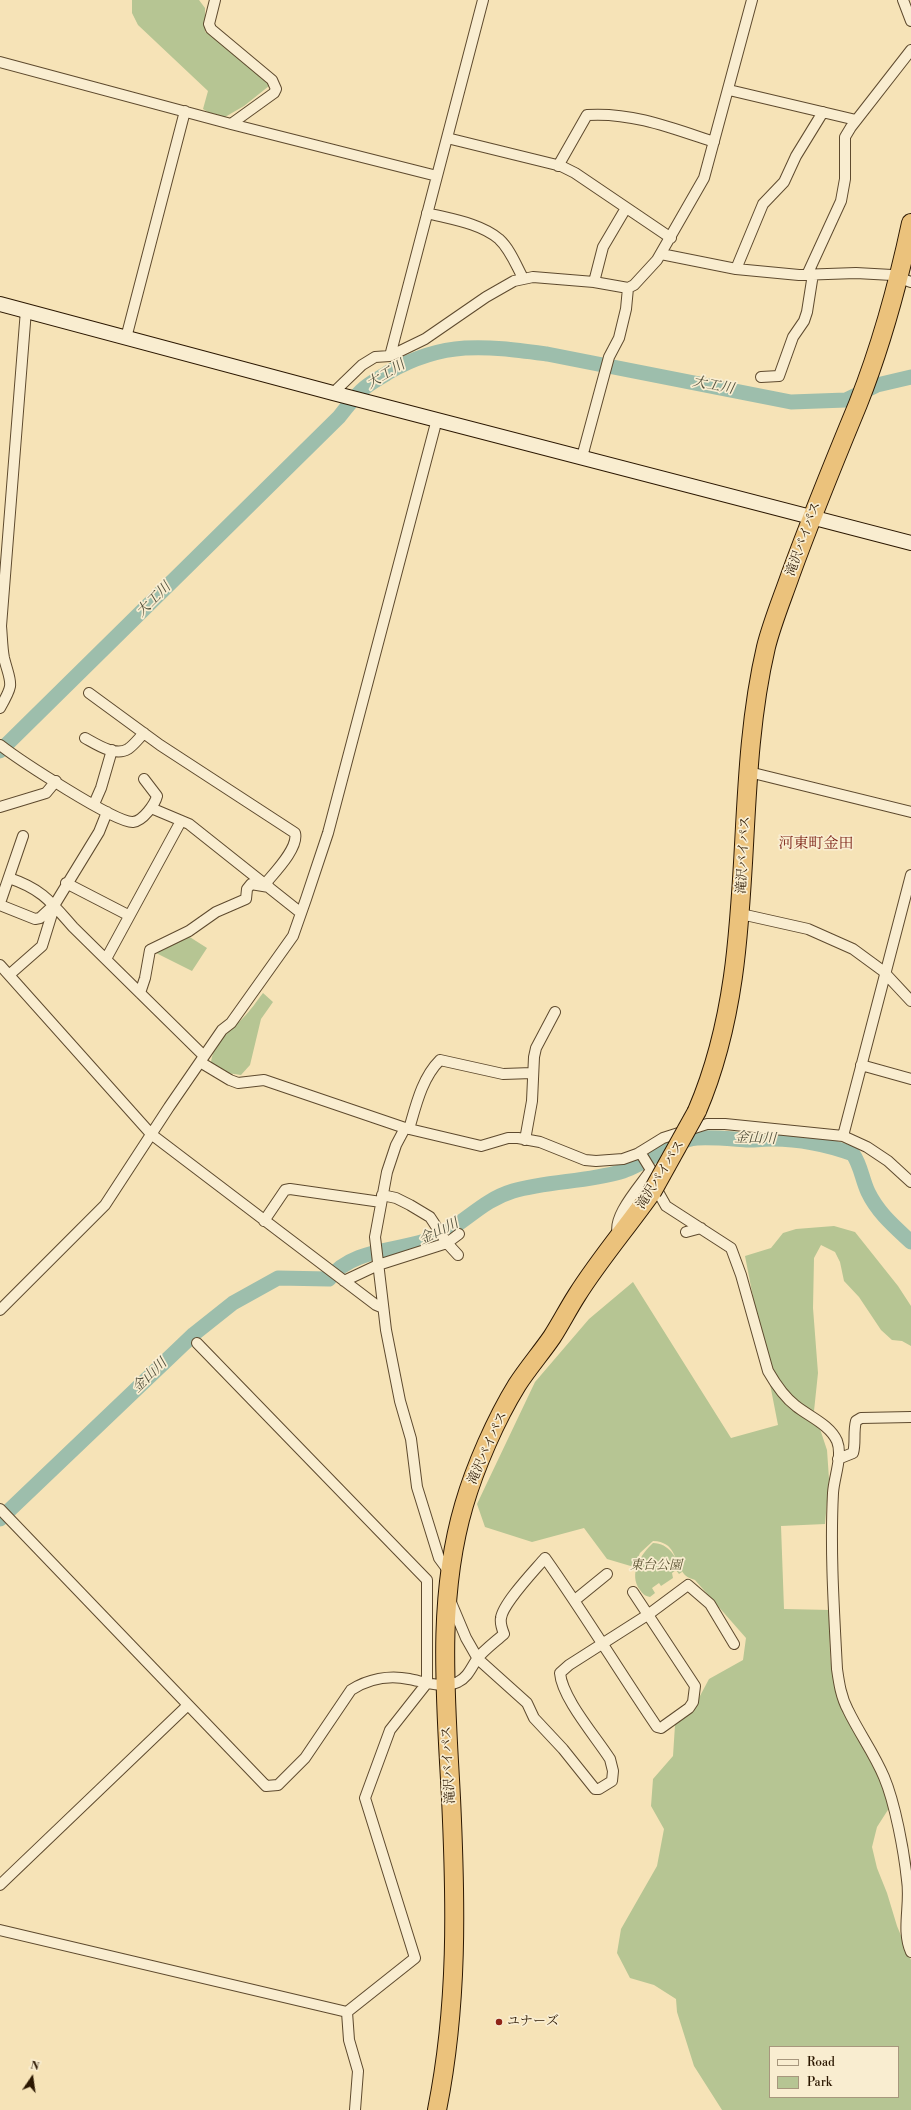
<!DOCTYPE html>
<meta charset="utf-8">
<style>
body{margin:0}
#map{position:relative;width:911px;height:2110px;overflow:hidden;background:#f6e3b7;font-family:"Libre Bodoni",serif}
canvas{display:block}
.legend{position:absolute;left:769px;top:2046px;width:130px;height:52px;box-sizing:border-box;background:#f9edd0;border:1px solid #a7977d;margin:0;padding:5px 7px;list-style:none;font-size:12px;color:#2b1701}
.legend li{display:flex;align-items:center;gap:8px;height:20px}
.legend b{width:20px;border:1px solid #a7977d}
.north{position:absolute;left:12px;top:2058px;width:40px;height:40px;-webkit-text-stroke:3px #f9edd0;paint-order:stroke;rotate:13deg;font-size:11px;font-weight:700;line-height:16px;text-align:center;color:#2b1701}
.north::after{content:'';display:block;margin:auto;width:14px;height:18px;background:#2b1701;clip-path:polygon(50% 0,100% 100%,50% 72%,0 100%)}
</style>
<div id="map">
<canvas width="911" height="2110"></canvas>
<ul class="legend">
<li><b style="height:5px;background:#f9edd0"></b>Road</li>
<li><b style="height:11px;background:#b6c593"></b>Park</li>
</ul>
<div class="north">N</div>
</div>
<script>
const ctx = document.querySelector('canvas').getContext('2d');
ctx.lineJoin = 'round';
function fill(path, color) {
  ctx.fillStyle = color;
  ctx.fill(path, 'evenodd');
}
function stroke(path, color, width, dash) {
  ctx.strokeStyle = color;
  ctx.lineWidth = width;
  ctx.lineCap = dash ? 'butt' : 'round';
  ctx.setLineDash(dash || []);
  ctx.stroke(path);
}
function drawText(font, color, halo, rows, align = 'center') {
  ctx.font = font + ' "Libre Bodoni","Noto Serif JP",serif';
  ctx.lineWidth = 3.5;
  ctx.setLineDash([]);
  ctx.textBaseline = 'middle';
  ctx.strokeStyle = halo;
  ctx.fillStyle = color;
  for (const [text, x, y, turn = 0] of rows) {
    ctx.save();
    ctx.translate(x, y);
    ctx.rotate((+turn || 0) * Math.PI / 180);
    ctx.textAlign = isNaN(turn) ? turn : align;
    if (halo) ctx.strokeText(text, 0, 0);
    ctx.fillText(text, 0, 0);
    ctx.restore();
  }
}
const green = new Path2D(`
 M132,0H199L205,8V32L215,37L269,82V86L244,106L225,117L208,112L203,109L208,91L138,25L132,13Z
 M185,934L207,948L192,971L154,952Z
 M263,993L273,1002L261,1019L250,1065L241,1075L227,1073L211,1064C212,1044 230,1031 243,1018C250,1011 257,1001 263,993Z
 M834,1226L855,1232L898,1286L911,1306V1346L902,1341L892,1340L881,1330L859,1297L844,1281L840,1262L835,1252L821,1245L814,1258L813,1308L818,1373L814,1411L827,1450L829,1479L825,1524L781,1526L784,1609L831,1610C830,1631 828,1654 833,1675C842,1720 872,1761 893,1802L877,1827L872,1847L877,1868L887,1893L897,1926L911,1960V2110H722L694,2066L677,2012L676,1999L654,1985L630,1978L617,1953L621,1929L657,1866L664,1829L651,1806L653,1779L673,1756L675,1725L692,1711L709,1679L743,1660L746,1638L695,1580C692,1579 686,1577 684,1574C673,1559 676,1542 653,1541L640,1553L634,1567L607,1559L584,1528L532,1542L485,1527L477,1504L535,1382L589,1319L633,1282L731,1438L778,1425L745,1256L771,1248L783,1233L796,1229ZM770,2047H898V2097H770Z
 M653,1543C669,1543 677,1558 682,1572L679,1574L676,1570L672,1573L673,1578L661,1586L659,1583L652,1588L655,1593L650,1597C645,1596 643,1594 640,1590C628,1574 641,1554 653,1543Z`);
const river = new Path2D(`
 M0,751L339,417C346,408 353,399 361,391C369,383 380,378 389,372C445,340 486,346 547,354L791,402L846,400L877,385L911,377
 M0,1519L194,1334L233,1303L278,1278L329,1279C350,1250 394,1251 425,1241C462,1229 477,1202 513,1191C548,1181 585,1182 620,1172C646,1165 672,1140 697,1138C714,1137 732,1139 749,1140C757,1140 765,1139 773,1139C800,1139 828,1145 853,1154C861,1166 862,1179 868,1192C878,1213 895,1227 911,1242`);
const street = new Path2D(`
 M215,0L209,24L211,29L272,80L276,89L274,93L231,124
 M903,0L911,21
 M0,62L231,124L437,176
 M729,90L856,120
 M447,138L561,166L575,173L671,238
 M558,166L587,115C632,112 672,128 714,142
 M427,213C450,219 480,223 499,239C510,249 516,265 523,278
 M661,254L736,269L799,275L856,273L892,275L911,282
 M736,269L763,204L784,182L796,156L823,112
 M807,275L841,201L845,179V137L851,127L911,50
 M594,282L603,247L626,208
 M126,338L185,111
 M390,356L483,0
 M761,377L779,376L793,337L804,321L807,312L813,274
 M333,393L362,365L375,357L390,356L425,339L486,297L514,281L533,277L594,282L628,288L634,285L657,260L704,178L752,0
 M582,457L609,357L619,338L626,309L628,288
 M89,693L160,745L295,833C299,848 274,873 265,884
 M0,708C15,682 11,685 4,658C2,648 2,636 1,626L26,310
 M85,738C96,744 115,757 128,749C134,745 139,738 144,733
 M0,745C18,759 115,823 133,822C143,821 155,804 157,796L144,779
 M749,772L911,812
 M94,804L101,788L112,750
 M0,807L46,793L56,781
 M151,808L189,824L301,913
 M9,878C42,889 51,902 73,927L204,1056
 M66,883L128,915
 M0,903L23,836
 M0,905L35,919L40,918L54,905
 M741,914L808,929L853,949L883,971L911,1001
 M106,959L181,821
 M0,965L151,1134L376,1305L383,1308
 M9,975L42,946L55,904L99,832L107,812
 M140,993L145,978L150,950L189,931L216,912L246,899L247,889L251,884L269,887
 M200,1062L230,1080L238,1083L264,1080L405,1128L481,1146L508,1138H518L540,1142L585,1160L596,1161L623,1159L637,1154L663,1138L707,1124H725L843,1136L867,1147L888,1161L911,1182
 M861,1065L911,1079
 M405,1128L396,1145L387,1172L375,1237L386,1330L400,1401L411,1439L417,1487L439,1558L450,1573
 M409,1129C416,1105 422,1078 440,1060L503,1074L532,1073
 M843,1136L911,875
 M525,1140L532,1101L534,1057L536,1048L555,1012
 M648,1174L666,1206L731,1248L741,1275L768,1371C776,1385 784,1397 796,1406C810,1417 830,1425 837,1441C843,1456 834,1477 833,1493C830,1551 834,1611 837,1669C839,1683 841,1697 848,1710C859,1733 874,1753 884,1777C895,1803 904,1851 907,1880C911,1904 901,1930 911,1952
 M382,1195L396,1198L410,1205L430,1217L447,1243L458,1255
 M264,1221L285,1190L290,1189L381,1202
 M686,1232L701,1228
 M619,1236C609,1219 642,1184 651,1170L640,1152
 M344,1281L378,1265L447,1243L459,1234
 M0,1310L105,1205L169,1107L222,1030L231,1023L293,936L306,899L328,833L437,419
 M197,1343L427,1580V1683L390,1730L365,1798L415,1958L347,2012L349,2040L358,2071L355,2110
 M838,1459L853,1453C856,1443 853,1432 856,1421L861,1418L911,1417
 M0,1509L266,1786L278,1785L305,1758L351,1690C368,1679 389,1675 409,1679C425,1682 443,1689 458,1682C468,1677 471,1668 477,1659C484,1650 495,1642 504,1634C502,1629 500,1623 501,1618C503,1603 535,1570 545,1558C584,1613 619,1671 657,1727L661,1728L689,1708L693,1702L695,1686L633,1592
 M450,1600L466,1638L478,1659L527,1703L534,1718L563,1749L595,1789H599L612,1781L613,1771L610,1759C596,1737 562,1698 560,1673L569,1665L649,1614L688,1585L710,1604L734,1644
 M575,1600L607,1574
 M0,1885L188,1705
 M0,1930L347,2012`);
const secondary = new Path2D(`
 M0,304L333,393L911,543`);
const highway = new Path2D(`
 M697,1111C761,962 730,801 766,647C772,623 782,599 790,576C811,518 834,462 858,404C881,346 898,284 911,223
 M437,2110C458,2005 456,1904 451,1798C446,1701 436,1600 464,1505C475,1467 496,1419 517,1385C528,1368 541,1353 552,1337C561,1323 568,1309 577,1295C599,1260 628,1226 652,1192`);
const highwayBridge = new Path2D(`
 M652,1192L697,1111`);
const markers = [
 [499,2022,4,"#8f2418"]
];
const streetNames = [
 ["滝沢バイパス",804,539,-70],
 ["滝沢バイパス",744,855,-87],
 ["滝沢バイパス",661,1175,-58],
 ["滝沢バイパス",488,1448,-66],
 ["滝沢バイパス",449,1765,-93]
];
const parkNames = [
 ["東台公園",656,1566]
];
const poiNames = [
 ["ユナーズ",507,2022]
];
const waterNames = [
 ["大工川",386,375,-31],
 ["大工川",713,386,11],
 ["大工川",154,600,-45],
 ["金山川",755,1139,2],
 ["金山川",439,1232,-26],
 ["金山川",150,1376,-44]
];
const quarterNames = [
 ["河東町金田",816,844]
];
fill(green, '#b6c593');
stroke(river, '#9dbeac', 15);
stroke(street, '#5e4a2e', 12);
stroke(secondary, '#2b1701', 16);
stroke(highway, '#2b1701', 20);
stroke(street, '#f9edd0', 10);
stroke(secondary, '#f9edd0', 14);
stroke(highway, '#ebc27c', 18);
stroke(highwayBridge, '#2b1701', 20, []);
stroke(highwayBridge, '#ebc27c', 18);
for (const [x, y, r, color] of markers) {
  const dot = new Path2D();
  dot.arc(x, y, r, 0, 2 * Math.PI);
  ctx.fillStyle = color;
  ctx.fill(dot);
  stroke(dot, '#f9edd0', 1.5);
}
drawText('13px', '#2b1701', '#f9edd0', streetNames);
drawText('italic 13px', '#5c5434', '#f9edd0', parkNames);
drawText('13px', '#2b1701', '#f9edd0', poiNames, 'left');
drawText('italic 14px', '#53513d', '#f9edd0', waterNames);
drawText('15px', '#7a1f14', '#f9edd0', quarterNames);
</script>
